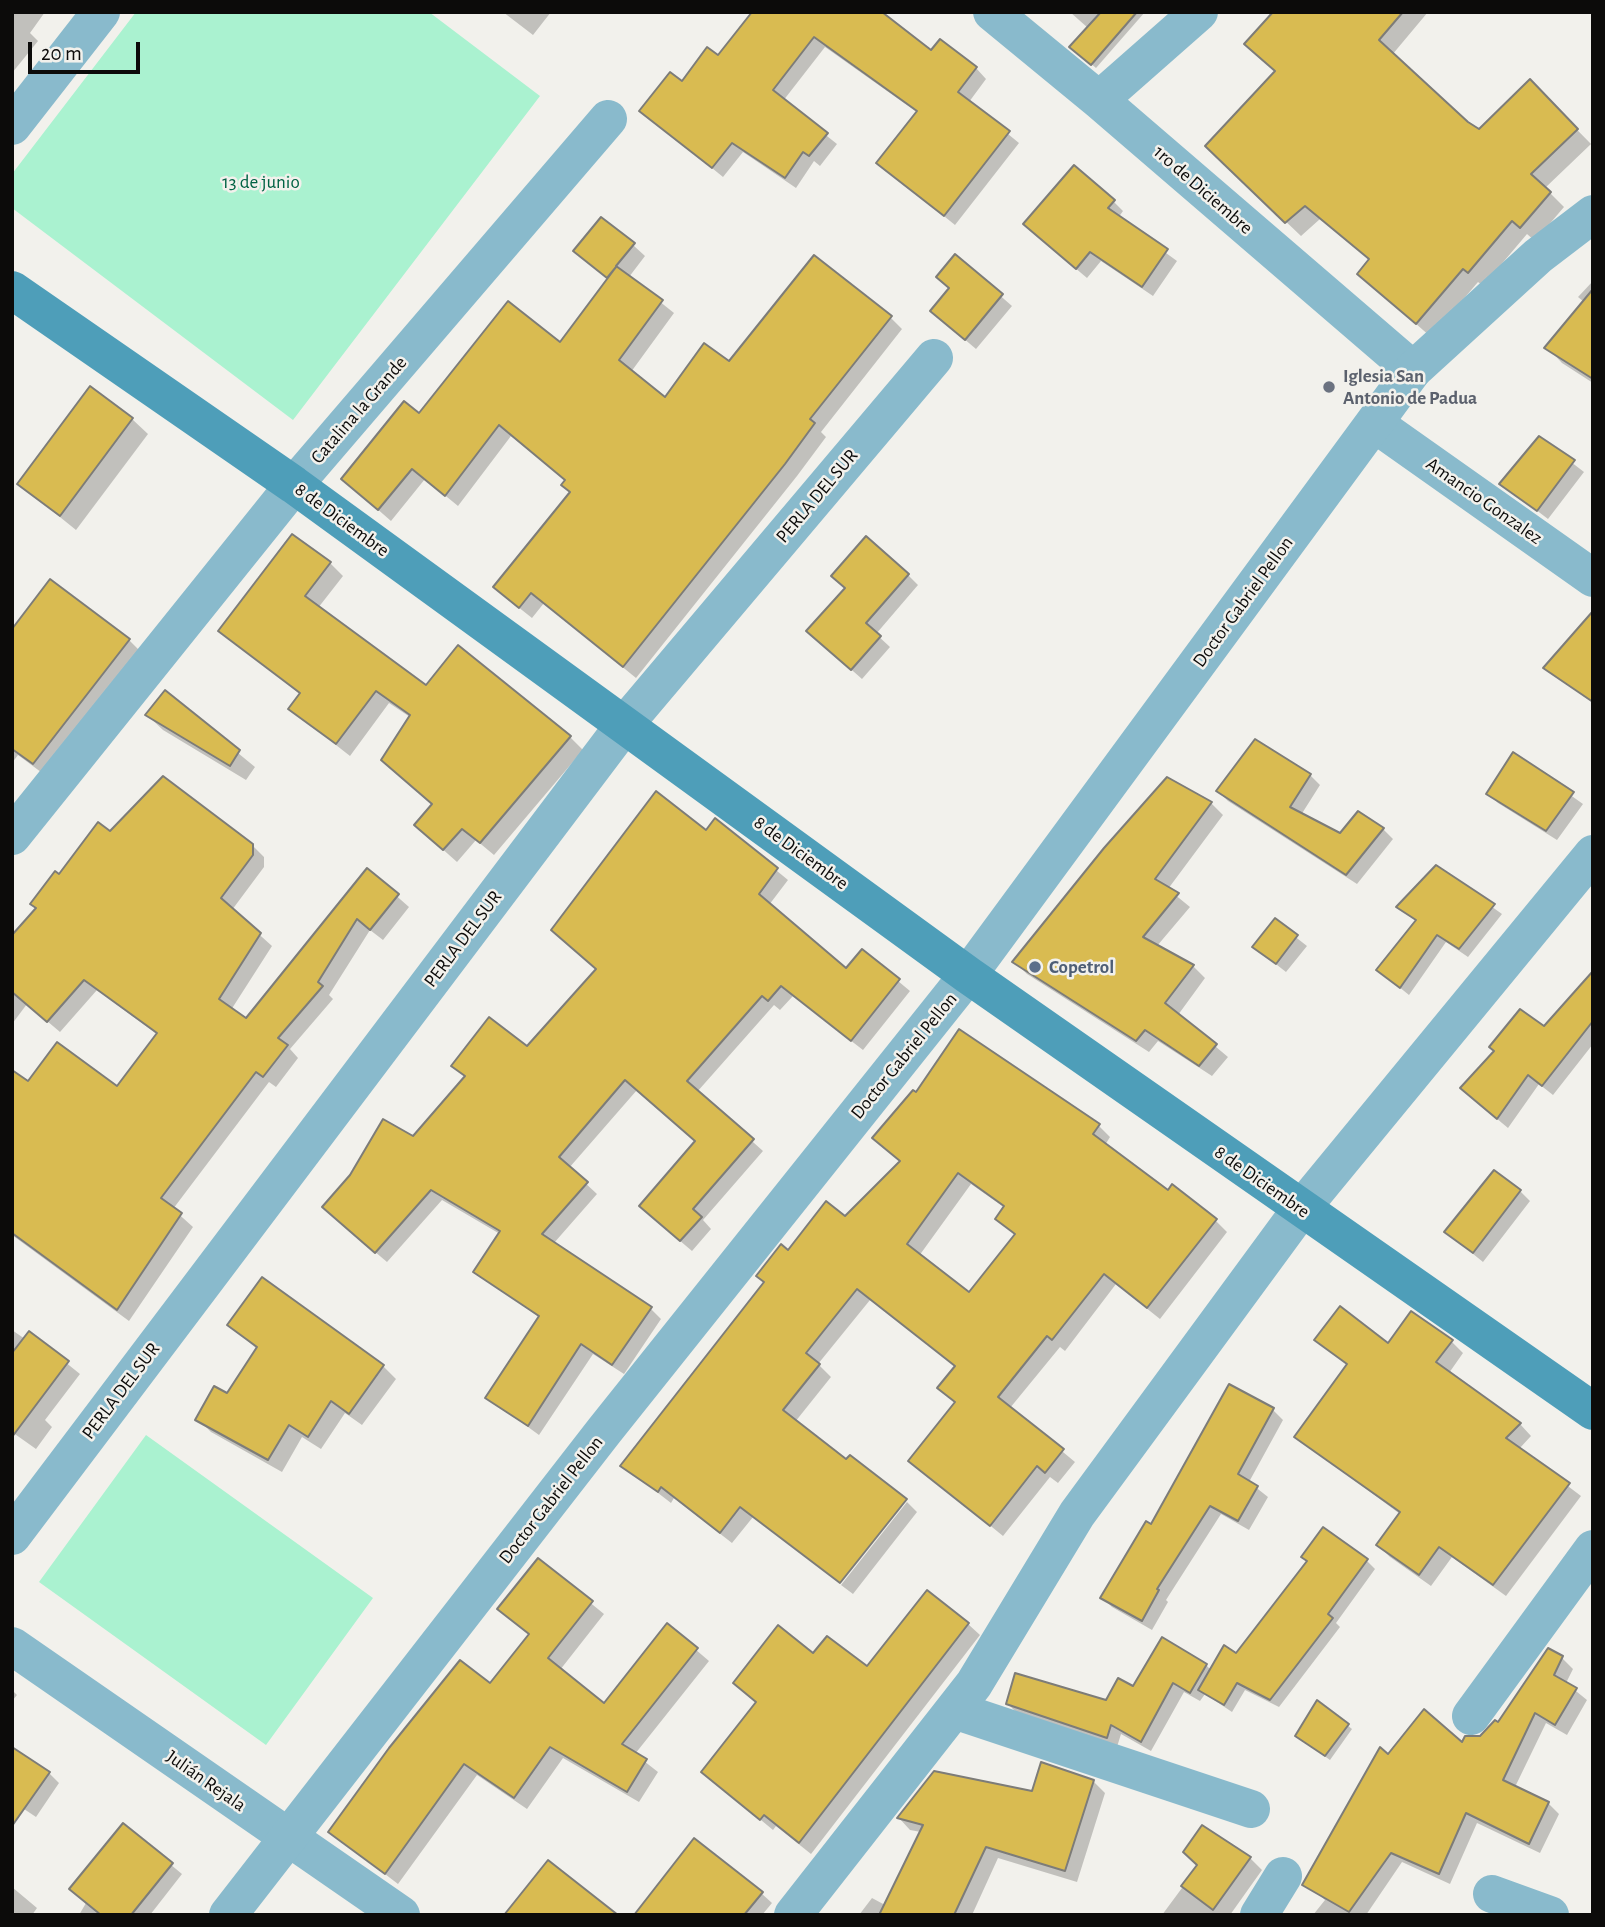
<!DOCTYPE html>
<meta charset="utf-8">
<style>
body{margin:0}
#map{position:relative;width:1605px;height:1927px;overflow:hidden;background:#f2f1ec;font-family:"Alegreya Sans",sans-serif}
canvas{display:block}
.frame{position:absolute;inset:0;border:14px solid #0c0b0a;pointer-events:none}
.scale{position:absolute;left:28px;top:42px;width:112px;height:32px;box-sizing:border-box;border:4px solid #0c0b0a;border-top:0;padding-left:9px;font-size:21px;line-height:24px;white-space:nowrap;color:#0c0b0a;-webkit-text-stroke:5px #f2f1ec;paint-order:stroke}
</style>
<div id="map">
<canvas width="1605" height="1927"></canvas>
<div class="frame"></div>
<div class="scale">20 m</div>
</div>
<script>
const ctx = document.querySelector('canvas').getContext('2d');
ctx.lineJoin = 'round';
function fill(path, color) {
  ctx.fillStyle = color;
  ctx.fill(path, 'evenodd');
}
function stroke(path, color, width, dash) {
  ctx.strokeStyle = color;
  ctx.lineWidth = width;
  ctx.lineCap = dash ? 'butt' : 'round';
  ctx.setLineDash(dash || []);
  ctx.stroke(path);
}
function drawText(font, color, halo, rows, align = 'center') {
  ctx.font = font + ' "Alegreya Sans",sans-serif';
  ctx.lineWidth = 5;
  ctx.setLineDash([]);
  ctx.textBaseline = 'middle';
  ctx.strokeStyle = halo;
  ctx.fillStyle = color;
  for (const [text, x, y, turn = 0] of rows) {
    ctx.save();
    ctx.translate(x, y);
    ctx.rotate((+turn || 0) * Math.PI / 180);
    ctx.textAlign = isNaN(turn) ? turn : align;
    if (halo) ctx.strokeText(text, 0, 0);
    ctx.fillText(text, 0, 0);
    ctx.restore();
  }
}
const green = new Path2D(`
 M136,12H429L540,96L293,420L12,208V174Z
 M146,1435L373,1598L266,1745L39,1582Z`);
const shadow = new Path2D(`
 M12,12H45L30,33L38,41L12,73Z
 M503,12H551L533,35Z
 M754,12L932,53L976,68L986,79L969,102L1019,143L955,225L878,163L918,113L825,47L783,101L837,144L820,166L814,161L796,188L743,152L723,177L642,111L719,57Z
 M1070,12H1145L1096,68L1076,51L1088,28Z
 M1276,12H1428L1392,55L1467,123L1479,131L1530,82L1591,144L1545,188L1564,207L1535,241L1527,234L1483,286L1478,282L1431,337L1359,274L1370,260L1320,219L1301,236L1221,160L1277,72Z
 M1113,201L1123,211L1118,218L1177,261L1153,296L1101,261L1087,278L1035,234Z
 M633,245L645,256L629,277L674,313L631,372L665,400L730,364L890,317L902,329L821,432L826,437L797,476L636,678L544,603L532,618L508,599L572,493L567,481L511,436L458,506L425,479L391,521L343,479L419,416L560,345L608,279L588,262Z
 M956,257L1012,306L976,349L943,321Z
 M1593,281V383L1562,363L1547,347L1584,302L1578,297Z
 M132,419L148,434L76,530L19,484Z
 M1540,438L1584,472L1548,519L1502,484Z
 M330,563L343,576L318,608L426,688L570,737L583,750L494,855L476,840L457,862L430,838L434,805L410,717L389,703L350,756L290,709L301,695L221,631Z
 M908,575L918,585L876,634L890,647L862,679L819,641Z
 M12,632L129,640L144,655L49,778L18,755L12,763Z
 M1593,643V703L1545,668Z
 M165,693L255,767L246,780L163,730L147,715Z
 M1514,755L1583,804L1557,840L1498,803L1488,793Z
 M1310,775L1320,785L1301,815L1340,835L1383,829L1393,839L1357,884L1228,801L1218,791Z
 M1211,803L1223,815L1168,889L1190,907L1157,946L1193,966L1205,978L1178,1015L1228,1057L1212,1076L1158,1041L1149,1052L1027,974L1015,962Z
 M715,820L788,880L769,905L847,970L862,951L910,991L863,1050L793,996L780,1010L774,1005L697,1092L763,1151L703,1220L711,1229L692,1251L652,1217L697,1141L637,1090L569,1168L597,1194L554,1243L650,1308L661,1319L624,1374L593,1354L539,1435L487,1397L540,1318L475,1271L500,1234L442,1200L387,1262L335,1218L413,1139L466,1078L454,1066L528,1048L598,969Z
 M110,833L252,845L264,857V867L232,910L272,946L231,1010L246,1021L367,870L409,907L383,940L370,930L329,995L333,999L290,1049L298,1058L276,1087L269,1082L173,1209L193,1227L129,1321L12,1235V1072L28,1084L117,1089L158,1035L97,990L60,1032L27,1004L12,1024V937L38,909L59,876Z
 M1436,867L1502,914L1468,957L1446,942L1409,995L1378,970L1417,922L1398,906Z
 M1275,921L1307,946L1286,972L1254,947Z
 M1593,973V1044L1553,1095L1539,1084L1508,1128L1472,1098L1545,1028Z
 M1098,1125L1110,1137L1105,1145L1168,1192L1215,1220L1227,1232L1160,1319L1116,1284L1065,1351L1060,1347L1010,1408L1075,1462L1058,1483L1050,1477L1003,1536L911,1461L956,1404L939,1388L956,1367L870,1300L818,1364L831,1377L795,1422L847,1462L904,1499L839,1582L753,1517L732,1543L674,1498L671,1503L623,1466L788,1252L845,1218L902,1162ZM971,1184L1005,1208L997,1219L1016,1236L970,1295L919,1256Z
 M1520,1191L1530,1201L1483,1262L1446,1232Z
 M229,1325L383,1366L396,1379L362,1425L345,1413L321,1449L302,1437L282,1472L211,1432L198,1419L227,1395L257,1349Z
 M12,1330L25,1339L29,1333L80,1374L45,1420L52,1427L36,1449L12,1432Z
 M1316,1339L1388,1346L1451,1341L1463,1353L1449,1373L1520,1424L1531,1436L1519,1449L1581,1496L1506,1596L1452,1557L1431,1586L1390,1557L1378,1545L1400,1514L1296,1437L1348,1366Z
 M1273,1410L1283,1420L1249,1482L1268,1497L1249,1530L1221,1514L1166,1600L1168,1602L1152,1630L1112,1607L1102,1597L1151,1526Z
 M907,1502L917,1512L853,1594L841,1585Z
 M538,1560L604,1614L560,1670L605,1705L668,1626L709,1661L635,1754L658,1772L639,1802L563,1758L527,1809L477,1775L398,1884L330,1832L491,1685L530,1636L500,1609Z
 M1367,1561L1375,1569L1336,1623L1340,1627L1279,1707L1245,1690L1232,1712L1205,1694L1200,1701L1184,1692L1151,1751L1121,1734L1117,1747L1018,1714L1008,1704L1107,1702L1133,1689L1206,1665L1211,1670Z
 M968,1624L980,1635L811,1854L776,1826L773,1830L703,1772L758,1703L735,1683L814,1655L867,1669Z
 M1562,1658L1573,1669L1566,1683L1587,1700L1567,1735L1546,1723L1515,1787L1548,1803L1559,1814L1540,1853L1477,1823L1450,1884L1402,1862L1366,1915H1313L1325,1900L1305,1883L1389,1756L1462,1745L1481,1737L1499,1724Z
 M12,1690L17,1695L12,1701Z
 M1347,1725L1352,1729L1330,1760L1302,1740Z
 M49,1773L59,1783L36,1817L12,1801Z
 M1093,1781L1105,1793L1077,1882L998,1858L972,1915H859L872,1898L885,1905L921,1832L910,1830L899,1818Z
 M123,1825L182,1874L150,1915H79L86,1903L71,1889Z
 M1202,1827L1250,1858L1262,1870L1230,1915H1162L1199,1865Z
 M12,1887L37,1908L32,1915H12Z
 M761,1893L772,1903L762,1915H677Z`);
const building = new Path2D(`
 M752,12H882L931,50L940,39L977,67L958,92L1010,131L944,216L876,163L917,111L814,37L773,90L828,133L809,156L803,152L785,178L732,143L712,168L639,111L670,72L682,81L707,47L718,55Z
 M1101,12H1137L1091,65L1069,47Z
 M1273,12H1403L1379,40L1468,122L1479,129L1530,79L1578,129L1531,174L1551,192L1520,228L1512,221L1468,273L1463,269L1416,324L1357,274L1369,259L1305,206L1285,223L1205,146L1275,71L1244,44Z
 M1074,165L1115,200L1108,208L1168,249L1142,287L1090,252L1076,269L1023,224Z
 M601,217L635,243L616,266L663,300L619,360L665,397L704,343L729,361L814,255L892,316L810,419L815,423L785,464L623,667L531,593L519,608L493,587L570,492L561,485L565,480L499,425L445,496L412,469L378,510L341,479L404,401L419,413L508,301L560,342L616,267L607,278L573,251Z
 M955,254L1003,294L965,340L930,311L949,288L936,277Z
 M1593,289V379L1544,348Z
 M90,386L133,418L60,516L17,484Z
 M1539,436L1575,460L1537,511L1499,484Z
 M292,534L331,562L305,596L426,685L458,645L571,736L480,843L462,829L443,850L414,825L432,804L381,760L410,715L376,691L336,744L288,709L300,693L218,631Z
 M866,536L909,574L866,623L881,636L851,670L806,631L845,588L831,576Z
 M50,579L130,639L33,764L12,749V629Z
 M1593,611V702L1543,668Z
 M165,690L240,750L230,766L145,715Z
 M1255,739L1311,774L1290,807L1340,833L1358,811L1384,828L1346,875L1216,791Z
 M1513,752L1574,792L1546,831L1486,794Z
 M163,776L253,844V855L221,898L261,933L219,999L246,1018L367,868L399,894L370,930L357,919L318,982L323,986L278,1038L288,1045L263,1077L256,1072L161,1198L182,1213L117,1310L12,1233V1070L28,1081L57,1042L117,1086L157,1033L84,980L47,1022L12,992V935L36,908L30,904L55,871L59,874L98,822L110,831Z
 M1167,777L1212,802L1155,879L1179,893L1143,937L1194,965L1165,1003L1217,1044L1199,1066L1145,1030L1136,1041L1012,962L1104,848Z
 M656,791L706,830L715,818L778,868L759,894L846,968L862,949L900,979L851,1041L781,986L768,1001L762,996L687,1081L754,1139L693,1209L702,1217L680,1241L639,1206L695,1141L625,1080L559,1157L588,1182L542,1234L652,1307L612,1365L581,1344L528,1426L485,1398L539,1316L473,1272L500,1231L431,1190L375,1253L322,1207L350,1175L383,1119L413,1136L465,1076L451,1066L489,1017L527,1046L596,969L551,930Z
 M1436,865L1495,904L1459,949L1437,935L1400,988L1376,970L1416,920L1396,907Z
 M1275,918L1298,935L1276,964L1252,947Z
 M1593,971V1021L1542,1086L1528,1075L1497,1119L1460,1088L1494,1051L1489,1047L1520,1009L1544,1026Z
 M959,1029L1100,1124L1093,1134L1168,1190L1172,1184L1217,1219L1147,1308L1104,1274L1052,1340L1047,1336L998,1397L1064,1449L1045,1473L1037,1466L990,1526L908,1461L955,1402L937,1388L955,1366L857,1289L806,1353L820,1364L783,1410L846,1459L850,1455L907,1499L840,1583L740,1507L720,1533L661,1487L658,1492L620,1466L764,1282L756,1276L781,1244L788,1250L826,1201L845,1216L900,1161L872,1138L913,1090L916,1092ZM958,1173L1004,1206L995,1219L1015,1234L969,1292L907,1244Z
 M1494,1170L1521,1190L1473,1253L1444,1232Z
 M262,1277L384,1365L349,1414L331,1401L308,1437L289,1425L268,1460L195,1420L214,1386L227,1393L257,1347L227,1325Z
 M1340,1306L1388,1343L1411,1311L1453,1340L1436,1362L1521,1423L1506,1438L1570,1483L1493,1585L1439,1547L1419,1575L1376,1545L1400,1512L1294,1437L1347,1364L1314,1340Z
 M29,1331L69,1361L12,1437V1353Z
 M1229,1384L1274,1408L1238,1474L1258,1486L1238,1521L1210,1506L1157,1589L1159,1590L1142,1621L1100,1598L1146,1521L1151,1524Z
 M1323,1527L1368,1559L1328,1614L1333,1618L1270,1700L1237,1683L1224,1705L1198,1690L1224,1645L1236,1653L1307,1561L1301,1557Z
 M538,1558L593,1601L548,1658L604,1703L667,1623L698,1648L622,1744L647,1759L627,1792L550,1747L514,1798L464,1764L385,1874L328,1832L389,1748L460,1660L490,1683L529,1634L497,1609Z
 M927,1590L969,1623L799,1843L764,1815L760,1820L701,1772L756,1702L733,1683L778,1625L813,1653L827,1636L867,1666Z
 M1162,1637L1207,1664L1190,1693L1173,1683L1141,1742L1111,1725L1107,1738L1006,1704L1015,1673L1106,1700L1118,1678L1133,1686Z
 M1548,1648L1563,1656L1554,1675L1577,1688L1555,1725L1535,1713L1503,1780L1549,1802L1529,1844L1466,1813L1439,1874L1391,1853L1349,1912L1302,1885L1380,1747L1388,1754L1424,1709L1462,1742L1465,1736H1480L1495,1720L1498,1722Z
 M1317,1700L1349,1724L1325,1756L1295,1736Z
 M12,1747L50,1772L12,1826Z
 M1041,1762L1094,1780L1065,1871L986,1847L954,1915H879L923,1825L897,1818L934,1771L1032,1791Z
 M123,1823L173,1863L131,1915H101L69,1889Z
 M1202,1825L1251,1857L1213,1910L1181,1886L1197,1865L1183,1852Z
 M694,1838L763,1892L744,1915H634Z
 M548,1860L618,1915H504Z`);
const minor = new Path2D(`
 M992,12L1099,100L1413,370
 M1099,100L1199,12
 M12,126L101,12
 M1375,424L1593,578
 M12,836L294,485L608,119
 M12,1536L625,724L934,358
 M12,1646L401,1915
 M954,1710L1251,1809
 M1471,1716L1593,1549
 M1492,1894L1550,1915
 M793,1915L974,1684L1077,1514L1301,1209L1593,854
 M1259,1915L1283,1876`);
const tertiary = new Path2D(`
 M228,1915L604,1431L968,975L1413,370L1538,256L1593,214`);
const secondary = new Path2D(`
 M12,290L294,485L968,975L1593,1411`);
const markers = [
 [1329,387,7,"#6b7280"],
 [1035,967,7,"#5c6f8a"]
];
const parkNames = [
 ["13 de junio",261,182]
];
const streetNames = [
 ["1ro de Diciembre",1203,190,41],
 ["Catalina la Grande",359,410,-49],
 ["PERLA DEL SUR",817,496,-50],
 ["Amancio Gonzalez",1484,501,35],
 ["8 de Diciembre",342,520,36],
 ["Doctor Gabriel Pellon",1243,602,-54],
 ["8 de Diciembre",801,853,36],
 ["PERLA DEL SUR",463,939,-53],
 ["Doctor Gabriel Pellon",904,1056,-51],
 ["8 de Diciembre",1262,1182,35],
 ["PERLA DEL SUR",121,1391,-53],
 ["Doctor Gabriel Pellon",551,1500,-52],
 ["Julián Rejala",206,1781,35]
];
const worshipNames = [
 ["Iglesia San",1343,376],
 ["Antonio de Padua",1343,398]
];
const serviceNames = [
 ["Copetrol",1049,967]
];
fill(green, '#aaf2d0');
fill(shadow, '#0003');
fill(building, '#d9bb51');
stroke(building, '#7d7c78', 2);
stroke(minor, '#89bacc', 38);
stroke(tertiary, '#89bacc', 38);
stroke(secondary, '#4e9eb9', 38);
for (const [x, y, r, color] of markers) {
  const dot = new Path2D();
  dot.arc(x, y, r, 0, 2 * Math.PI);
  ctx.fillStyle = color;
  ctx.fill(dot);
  stroke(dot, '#f2f1ec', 2.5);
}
drawText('19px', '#006344', '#f2f1ec', parkNames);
drawText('19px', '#0c0b0a', '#f2f1ec', streetNames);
drawText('bold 19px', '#5b616d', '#f2f1ec', worshipNames, 'left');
drawText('bold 19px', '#4e5e75', '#f2f1ec', serviceNames, 'left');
</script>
